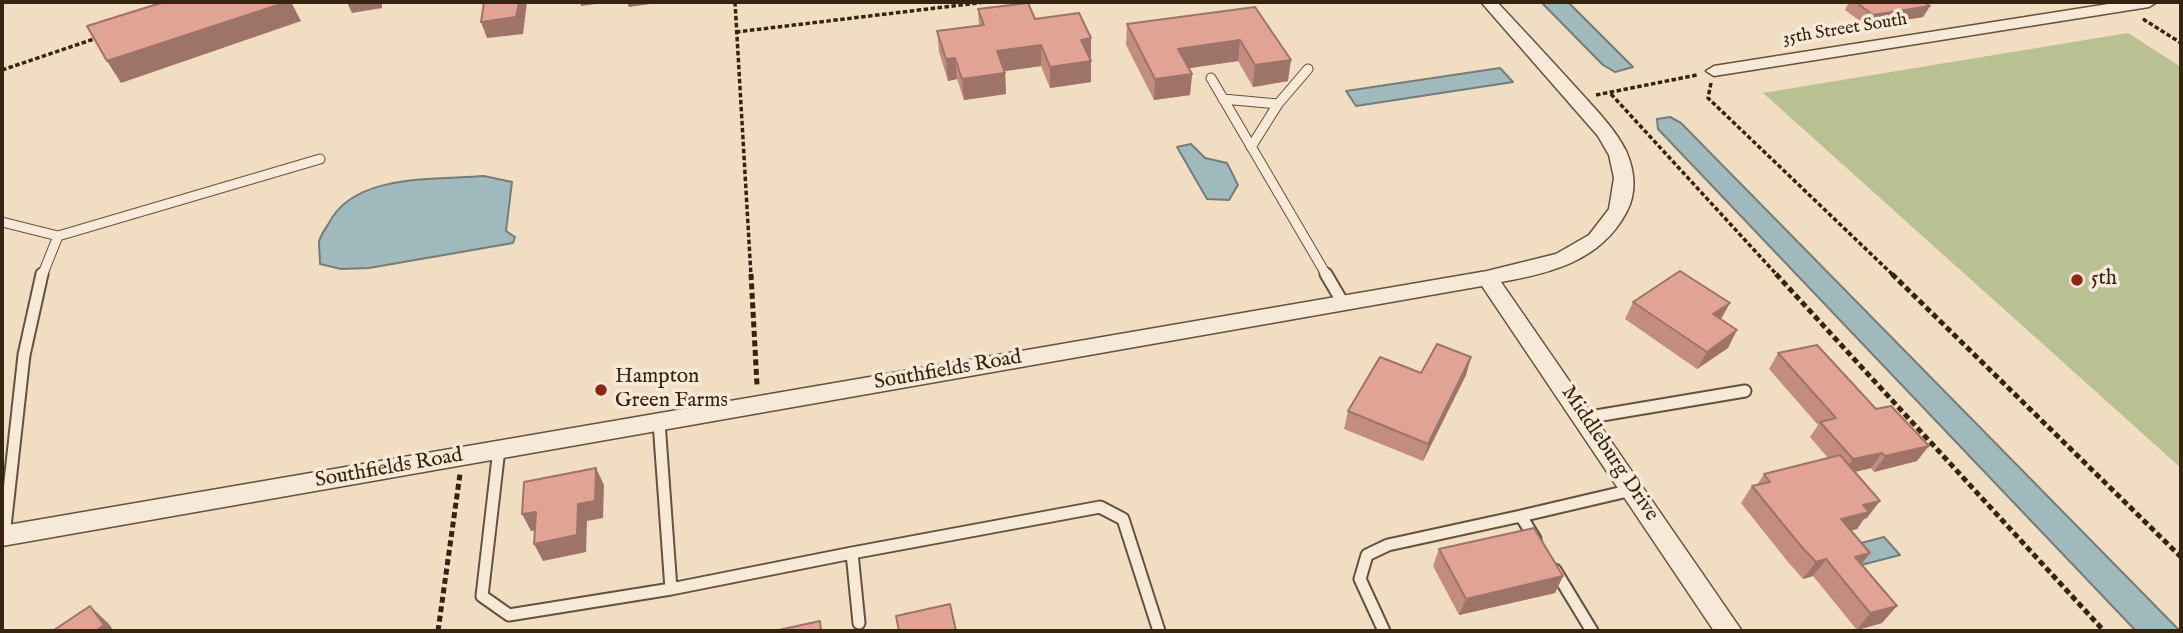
<!DOCTYPE html>
<style>
body{margin:0}
#map{position:relative;width:2183px;height:633px;overflow:hidden;background:#f1ddc1;font-family:"IM FELL English",serif}
canvas{display:block}
.frame{position:absolute;inset:0;border:4px solid #352410;pointer-events:none}
</style>
<div id="map">
<canvas width="2183" height="633"></canvas>
<div class="frame"></div>
</div>
<script>
const ctx = document.querySelector('canvas').getContext('2d');
ctx.lineJoin = 'round';
function fill(path, color) {
  ctx.fillStyle = color;
  ctx.fill(path, 'evenodd');
}
function stroke(path, color, width, dash) {
  ctx.strokeStyle = color;
  ctx.lineWidth = width;
  ctx.lineCap = dash ? 'butt' : 'round';
  ctx.setLineDash(dash || []);
  ctx.stroke(path);
}
function drawText(font, color, halo, rows, align = 'center') {
  ctx.font = font + ' "IM FELL English",serif';
  ctx.lineWidth = 7;
  ctx.setLineDash([]);
  ctx.textBaseline = 'middle';
  ctx.strokeStyle = halo;
  ctx.fillStyle = color;
  for (const [text, x, y, turn = 0] of rows) {
    ctx.save();
    ctx.translate(x, y);
    ctx.rotate((+turn || 0) * Math.PI / 180);
    ctx.textAlign = isNaN(turn) ? turn : align;
    if (halo) ctx.strokeText(text, 0, 0);
    ctx.fillText(text, 0, 0);
    ctx.restore();
  }
}
const green = new Path2D(`
 M2128,33L2181,67V468L1763,93Z`);
const water = new Path2D(`
 M1541,2H1568L1633,67L1615,72L1603,65Z
 M1500,68L1513,82L1356,106L1346,91Z
 M1670,117L1681,123L2180,631H2136L1658,129L1657,119Z
 M1191,144L1205,158L1227,163L1238,185L1229,200L1207,199L1177,147Z
 M484,176L512,182L506,231L515,237L513,243L369,268L341,269L320,264C320,257 319,249 319,242C320,236 325,229 329,223C354,173 436,180 484,176Z
 M1884,537L1900,555L1861,565L1846,547Z`);
const pathFar1 = new Path2D(`
 M735,2L751,276
 M2143,19L2181,43
 M736,32L986,2
 M2,70L97,38
 M1711,83L1708,98L1894,276
 M1611,94L1778,276
 M1596,95L1697,75`);
const path = new Path2D(`
 M751,274L757,385
 M1776,274L2104,631
 M1892,274L2181,557
 M438,631L460,474`);
const serviceFar1 = new Path2D(`
 M1211,78L1327,276
 M1223,99L1278,104
 M1251,147L1278,104L1308,69
 M2,222L58,236L320,159
 M42,276L58,236`);
const service = new Path2D(`
 M1326,274L1343,303
 M1584,418L1745,391
 M499,449L482,596L509,615L671,589L659,422
 M4,536L24,355L42,274
 M1535,539L1521,516L1632,490
 M852,553L1100,507L1123,519L1159,631
 M1555,570L1592,631
 M671,589L852,553L859,623
 M1384,631L1360,579L1367,555L1388,545L1521,516`);
const minor = new Path2D(`
 M1481,2H1497C1525,32 1553,62 1580,92C1597,111 1615,129 1626,151C1635,171 1637,194 1626,213C1600,261 1551,273 1501,282L1742,631H1714L1482,286L2,546V526L1487,271L1556,254L1589,235L1609,209L1614,178L1609,155L1598,136Z
 M2121,2H2157L2149,7L1714,76L1706,71L1714,66Z`);
const wall = new Path2D(`
 M1849,2H1924L1930,6L1923,17L1867,26L1845,10Z
 M1255,7L1288,81L1253,87L1238,61L1189,68L1192,74L1190,95L1154,100L1126,45L1127,24Z
 M978,9L1035,19L1091,59L1090,60L1091,82L1050,88L1041,66L1005,71L1006,94L964,100L957,79L948,81L939,52L937,31L979,25Z
 M1633,302L1721,319L1728,348L1697,369L1625,319Z
 M1778,353L1917,461L1874,472L1871,468L1855,472L1867,518L1864,519L1857,529L1851,530L1870,553L1861,565L1882,623L1857,630L1813,576L1803,579L1788,562L1741,503L1752,486L1757,485L1764,474L1828,458L1810,437L1818,425L1769,369Z
 M1471,357L1466,375L1423,461L1344,429L1348,411L1421,373Z
 M1439,549L1563,576L1555,593L1459,615L1433,566Z`);
const shadedWall = new Path2D(`
 M287,2H291L301,21L121,83L107,61Z
 M347,2H382V8L352,13Z
 M519,2H527L523,34L487,38L481,22Z
 M580,2H611L581,6Z
 M627,2H657V3L629,7Z
 M1930,6L1923,17L1867,26L1873,15Z
 M1091,38V59L1081,61V40Z
 M1240,40L1238,61L1177,70L1178,49Z
 M1041,45V66L998,72L997,51Z
 M955,58L957,79L948,81L946,59Z
 M1291,60L1288,81L1253,87L1255,65Z
 M1091,61V82L1050,88V67Z
 M1005,73L1006,94L964,100L962,79Z
 M1192,74L1190,95L1154,100L1155,79Z
 M1730,303L1720,321L1713,314Z
 M1737,330L1728,348L1697,369L1707,352Z
 M1471,357L1466,375L1423,461L1428,444Z
 M1929,446L1917,461L1874,472L1885,456Z
 M1882,453L1871,468L1842,475L1853,459Z
 M596,468L604,485L603,518L587,521L586,552L543,561L534,544L578,504Z
 M1880,501L1867,518L1864,519L1857,529L1829,536L1841,519L1863,505Z
 M536,512L545,529L531,531L522,514Z
 M1870,553L1857,570L1855,557Z
 M1826,559L1813,576L1803,579L1816,562Z
 M1563,576L1555,593L1459,615L1466,599Z
 M90,606L108,623L114,631H95Z
 M1897,606L1882,623L1857,630L1870,613Z`);
const building = new Path2D(`
 M164,2H287L107,61L87,26Z
 M484,2H519L516,17L481,22Z
 M1856,2H1924L1930,6L1873,15Z
 M1028,3L1035,19L1079,13L1091,38L1081,40L1091,61L1050,67L1041,45L997,51L1005,73L962,79L955,58L946,59L937,31L984,25L978,9Z
 M1255,7L1291,60L1255,65L1240,40L1178,49L1192,74L1155,79L1127,24Z
 M1680,271L1730,303L1713,314L1737,330L1707,352L1633,302Z
 M1437,344L1471,357L1428,444L1348,411L1380,357L1421,373Z
 M1817,345L1876,409L1891,406L1929,446L1885,456L1882,453L1853,459L1820,422L1836,418L1778,353Z
 M1840,455L1880,501L1863,505L1869,512L1841,519L1870,553L1855,557L1897,606L1870,613L1826,559L1816,562L1800,545L1752,486L1770,482L1764,474Z
 M596,468L595,501L578,504L577,535L534,544L536,512L522,514L524,482Z
 M1534,528L1563,576L1466,599L1439,549Z
 M950,604L956,631H899L896,616Z
 M90,606L104,625L95,631H55L54,630Z
 M820,621L821,631H774Z`);
const markers = [
 [2077,280,7,"#8f2418"],
 [601,390,7,"#8f2418"]
];
const farStreetnames = [
 ["35th Street South",1845,30,-9]
];
const poiNames = [
 ["5th",2091,280],
 ["Hampton",615,378],
 ["Green Farms",615,402]
];
const streetNames = [
 ["Southfields Road",948,371,-10],
 ["Middleburg Drive",1609,454,56],
 ["Southfields Road",389,469,-10]
];
fill(green, '#b9c193');
fill(water, '#9fb9bd');
stroke(water, '#757d78', 2);
stroke(serviceFar1, '#64523c', 11);
stroke(service, '#64523c', 15);
stroke(minor, '#64523c', 3);
stroke(pathFar1, '#352410', 3.5, [4.5, 2.5]);
stroke(path, '#352410', 5, [6, 3.5]);
stroke(serviceFar1, '#f6e9d7', 9);
stroke(service, '#f6e9d7', 11);
fill(minor, '#f6e9d7');
fill(wall, '#c28d7f');
fill(shadedWall, '#9e7368');
fill(building, '#e1a494');
stroke(building, '#9e7368', 2);
for (const [x, y, r, color] of markers) {
  const dot = new Path2D();
  dot.arc(x, y, r, 0, 2 * Math.PI);
  ctx.fillStyle = color;
  ctx.fill(dot);
  stroke(dot, '#f6e9d7', 2.5);
}
drawText('18px', '#352410', '#f6e9d7', farStreetnames);
drawText('21px', '#352410', '#f6e9d7', poiNames, 'left');
drawText('21px', '#352410', '#f6e9d7', streetNames);
</script>
